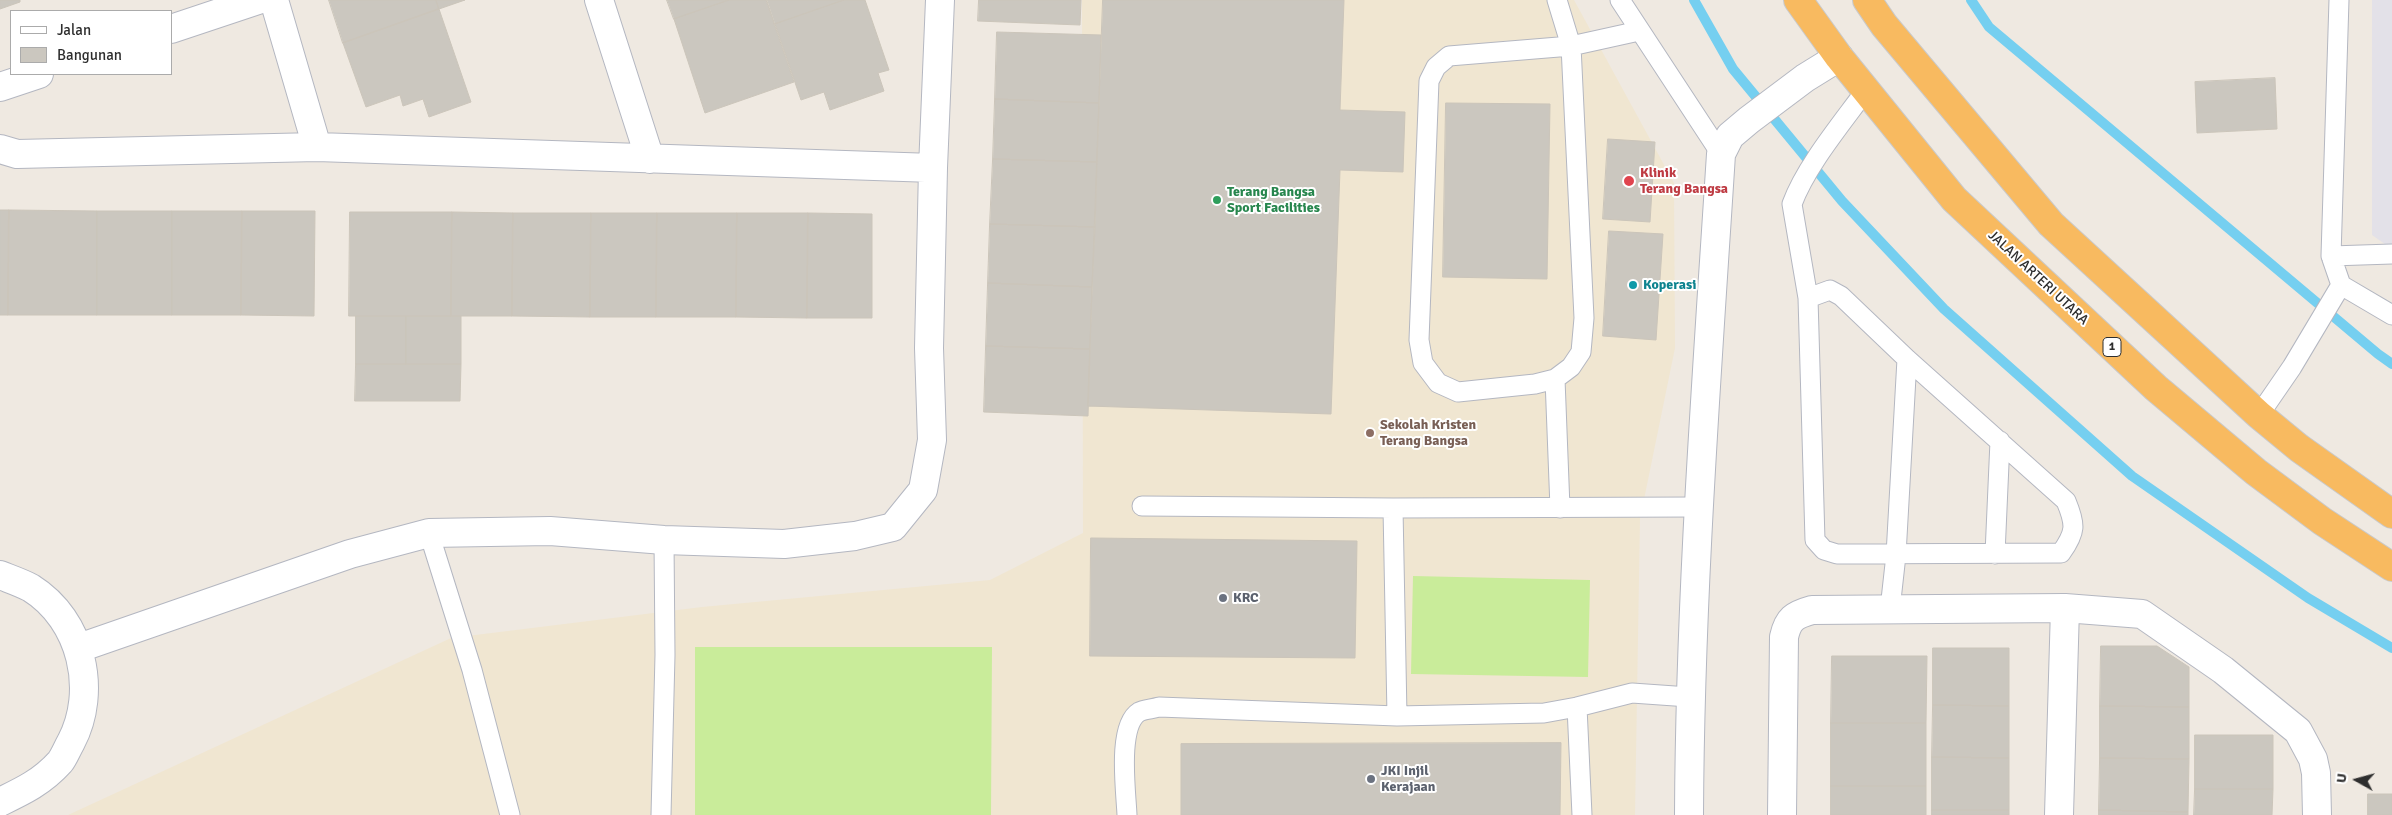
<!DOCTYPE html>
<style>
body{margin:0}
#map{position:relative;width:2392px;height:815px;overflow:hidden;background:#efe9e1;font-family:Signika,sans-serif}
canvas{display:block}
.legend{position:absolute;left:10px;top:10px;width:162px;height:65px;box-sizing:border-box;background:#fff;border:1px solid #ababab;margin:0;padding:6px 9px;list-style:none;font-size:15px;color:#2e2e2e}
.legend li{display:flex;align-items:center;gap:10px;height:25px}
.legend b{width:25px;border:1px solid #ababab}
.north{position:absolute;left:2332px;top:755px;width:50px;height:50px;-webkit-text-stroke:4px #fff;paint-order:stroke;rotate:277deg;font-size:14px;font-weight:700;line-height:20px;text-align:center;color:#2e2e2e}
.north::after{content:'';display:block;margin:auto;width:18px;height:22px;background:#2e2e2e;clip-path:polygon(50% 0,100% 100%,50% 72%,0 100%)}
</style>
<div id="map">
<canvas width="2392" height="815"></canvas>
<ul class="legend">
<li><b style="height:6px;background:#fff"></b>Jalan</li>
<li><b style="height:14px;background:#cbc7bf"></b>Bangunan</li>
</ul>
<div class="north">U</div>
</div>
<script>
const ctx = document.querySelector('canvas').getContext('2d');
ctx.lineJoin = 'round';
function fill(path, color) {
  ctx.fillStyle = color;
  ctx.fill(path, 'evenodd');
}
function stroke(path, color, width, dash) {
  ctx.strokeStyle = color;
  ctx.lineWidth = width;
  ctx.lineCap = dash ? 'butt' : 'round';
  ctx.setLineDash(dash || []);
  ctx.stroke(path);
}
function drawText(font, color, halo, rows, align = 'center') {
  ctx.font = font + ' Signika,sans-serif';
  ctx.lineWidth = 4;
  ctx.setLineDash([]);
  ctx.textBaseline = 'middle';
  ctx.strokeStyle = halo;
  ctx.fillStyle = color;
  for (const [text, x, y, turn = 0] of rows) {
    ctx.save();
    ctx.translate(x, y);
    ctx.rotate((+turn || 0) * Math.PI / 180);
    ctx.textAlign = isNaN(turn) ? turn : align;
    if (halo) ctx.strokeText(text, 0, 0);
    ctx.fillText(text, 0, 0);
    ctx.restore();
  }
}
const industrial = new Path2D(`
 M2372,0H2392V249L2372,235Z`);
const education = new Path2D(`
 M1082,0H1574L1674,183L1675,348L1640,519L1635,815H68L451,638L702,607L990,580L1083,533Z`);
const pitch = new Path2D(`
 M1413,576L1590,580L1588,677L1411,674Z
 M695,647H992L991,815H695Z`);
const stream = new Path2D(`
 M1694,0L1733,69L1842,201L1944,309L2132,476L2308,598L2392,648
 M1971,0L1989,27L2378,354L2392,364`);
const building = new Path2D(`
 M0,0H20V2L0,9Z
 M329,0H436L439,9L343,43Z
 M436,0H465L439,9Z
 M667,0H729L674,19Z
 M729,0H766L794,82L705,113L674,19Z
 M767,0H844L775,24Z
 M844,0H865L889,70L878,73L884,91L830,110L824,92L801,100L775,24Z
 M979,0H1081L1080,25L978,21Z
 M1103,0H1344L1340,110L1405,112L1403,172L1340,170L1331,414L1088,406Z
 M439,9L471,102L429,117L423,99L403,106L400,95L366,107L343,43Z
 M997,32L1101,35L1099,103L995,99Z
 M2275,78L2277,129L2197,133L2195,82Z
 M995,99L1099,103L1097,162L993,159Z
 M1446,103L1550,104L1547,279L1443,277Z
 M1608,139L1655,142L1650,222L1603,219Z
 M993,159L1097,162L1095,227L990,224Z
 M0,210H9L8,315H0Z
 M9,210L97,211V315H8Z
 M97,211H172V315H97Z
 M172,211H242L241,315H172Z
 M242,211H315L314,316L241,315Z
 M350,212H452L451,316H349Z
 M452,212L513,213L512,316H451Z
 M513,213H591L590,317L512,316Z
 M591,213H657L656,317H590Z
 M657,213H737L736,317H656Z
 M737,213H808L807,318L736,317Z
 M808,213L872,214V318H807Z
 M990,224L1095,227L1092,287L988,283Z
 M1609,231L1663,234L1656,340L1603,336Z
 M988,283L1092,287L1090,349L986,346Z
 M356,316H406V364H356Z
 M406,316H461V364H406Z
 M986,346L1090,349L1088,416L984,412Z
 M356,364H461L460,401H355Z
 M1091,538L1357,541L1355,658L1090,656Z
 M2101,646H2157L2189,667V707L2100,706Z
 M1933,648H2009V706L1933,705Z
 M1832,656H1927L1926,723H1831Z
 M1933,705L2009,706V758L1932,757Z
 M2100,706L2189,707V759L2100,758Z
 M1831,723H1926V786H1831Z
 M2195,735H2273V789H2195Z
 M1561,743L1560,815H1181V744Z
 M1932,757L2009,758V810H1932Z
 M2100,758L2189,759L2188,812L2099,810Z
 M1831,786H1926V815H1831Z
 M2195,789H2273L2272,815H2194Z
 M2368,794H2392V815H2368Z
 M1932,810H2009V815H1932Z
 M2099,810L2188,812V815H2099Z`);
const service = new Path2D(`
 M1557,0L1571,46L1584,318L1581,352L1571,367L1555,379L1535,384L1458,392L1438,383L1423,363L1419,340L1429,81L1436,67L1449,56L1571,46L1639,31
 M1620,0L1721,154
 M2339,0L2331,256L2341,285L2392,315
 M2331,256L2392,254
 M1830,290L1841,296L1907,359L2066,501C2076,525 2076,532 2061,553L1837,554L1824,550L1815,540L1808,298Z
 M1808,298L1792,204C1806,166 1842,123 1866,90
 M1555,379L1560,508
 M2259,415L2292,367L2341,285
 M1142,506L1393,508L1698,507
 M1393,508L1397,716
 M429,533L472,670L510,815
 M1995,554L2000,441
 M1890,609L1896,555L1907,359
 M1577,707L1582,815
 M661,815L665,655L664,540
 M1127,815C1126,791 1117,726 1139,712C1144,709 1153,709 1159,707L1397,716L1544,713L1577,707L1632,693L1689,697`);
const minor = new Path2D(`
 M274,0L317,147
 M599,0L650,159
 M171,29L258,0
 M0,87L39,74
 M0,149L17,154L317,147L933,168
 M0,575C10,579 22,583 31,588C82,620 98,691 71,742C67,749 64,757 60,762C42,782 23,791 0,802
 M79,648L350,554L429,533L550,531L664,540L784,544L855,536L893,527L923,490L932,440L929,348L933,168L940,0
 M1782,815L1784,637C1788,619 1794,615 1812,610L2065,608L2142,614L2223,670L2298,731L2313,759L2316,773L2317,815
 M2059,815L2065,608`);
const tertiary = new Path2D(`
 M1689,815C1690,594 1707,374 1721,154L1730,136L1749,120L1805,78L1839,57`);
const trunk = new Path2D(`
 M1798,0L1839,57L1954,199L2156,388L2256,472L2322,521L2392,567
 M1867,0L1884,25L2051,224L2259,415L2299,448L2392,514`);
const markers = [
 [1629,181,6,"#e0444e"],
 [1217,200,5,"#2e9e5b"],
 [1633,285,5,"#0f9aa8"],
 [1370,433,5,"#8d6e63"],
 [1223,598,5,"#6b7280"],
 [1371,779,5,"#6b7280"]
];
const shields = [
 [2112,347,18]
];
const shieldNames = [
 ["1",2112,347]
];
const healthNames = [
 ["Klinik",1640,173],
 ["Terang Bangsa",1640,189]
];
const leisureNames = [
 ["Terang Bangsa",1227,192],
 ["Sport Facilities",1227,208]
];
const streetNames = [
 ["JALAN ARTERI UTARA",2038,278,43]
];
const cultureNames = [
 ["Koperasi",1643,285]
];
const educationNames = [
 ["Sekolah Kristen",1380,425],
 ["Terang Bangsa",1380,441]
];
const worshipNames = [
 ["KRC",1233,598],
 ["JKI Injil",1381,771],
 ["Kerajaan",1381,787]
];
fill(industrial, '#e3e1e8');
fill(education, '#f0e6d1');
fill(pitch, '#c9ec9a');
stroke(stream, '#75cff0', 10);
fill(building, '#cbc7bf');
stroke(building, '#cbc5ba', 1);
stroke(service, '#b4b7c1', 21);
stroke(minor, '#b4b7c1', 30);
stroke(tertiary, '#b4b7c1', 30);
stroke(trunk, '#c9c9c9', 30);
stroke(service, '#fff', 19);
stroke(minor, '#fff', 28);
stroke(tertiary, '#fff', 28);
stroke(trunk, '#f8ba60', 28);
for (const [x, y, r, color] of markers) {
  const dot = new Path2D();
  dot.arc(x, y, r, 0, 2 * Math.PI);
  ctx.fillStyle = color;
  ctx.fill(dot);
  stroke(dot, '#fff', 2);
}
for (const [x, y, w] of shields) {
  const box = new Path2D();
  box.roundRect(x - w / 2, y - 9.5, w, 19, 4);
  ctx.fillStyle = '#fff';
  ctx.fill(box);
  stroke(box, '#2e2e2e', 1);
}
drawText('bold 12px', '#2e2e2e', null, shieldNames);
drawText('bold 14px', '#be3a42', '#fff', healthNames, 'left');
drawText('bold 14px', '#27864d', '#fff', leisureNames, 'left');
drawText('14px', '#2e2e2e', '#fff', streetNames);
drawText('bold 14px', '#0d838f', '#fff', cultureNames, 'left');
drawText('bold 14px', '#785e54', '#fff', educationNames, 'left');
drawText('bold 14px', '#5b616d', '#fff', worshipNames, 'left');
</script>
